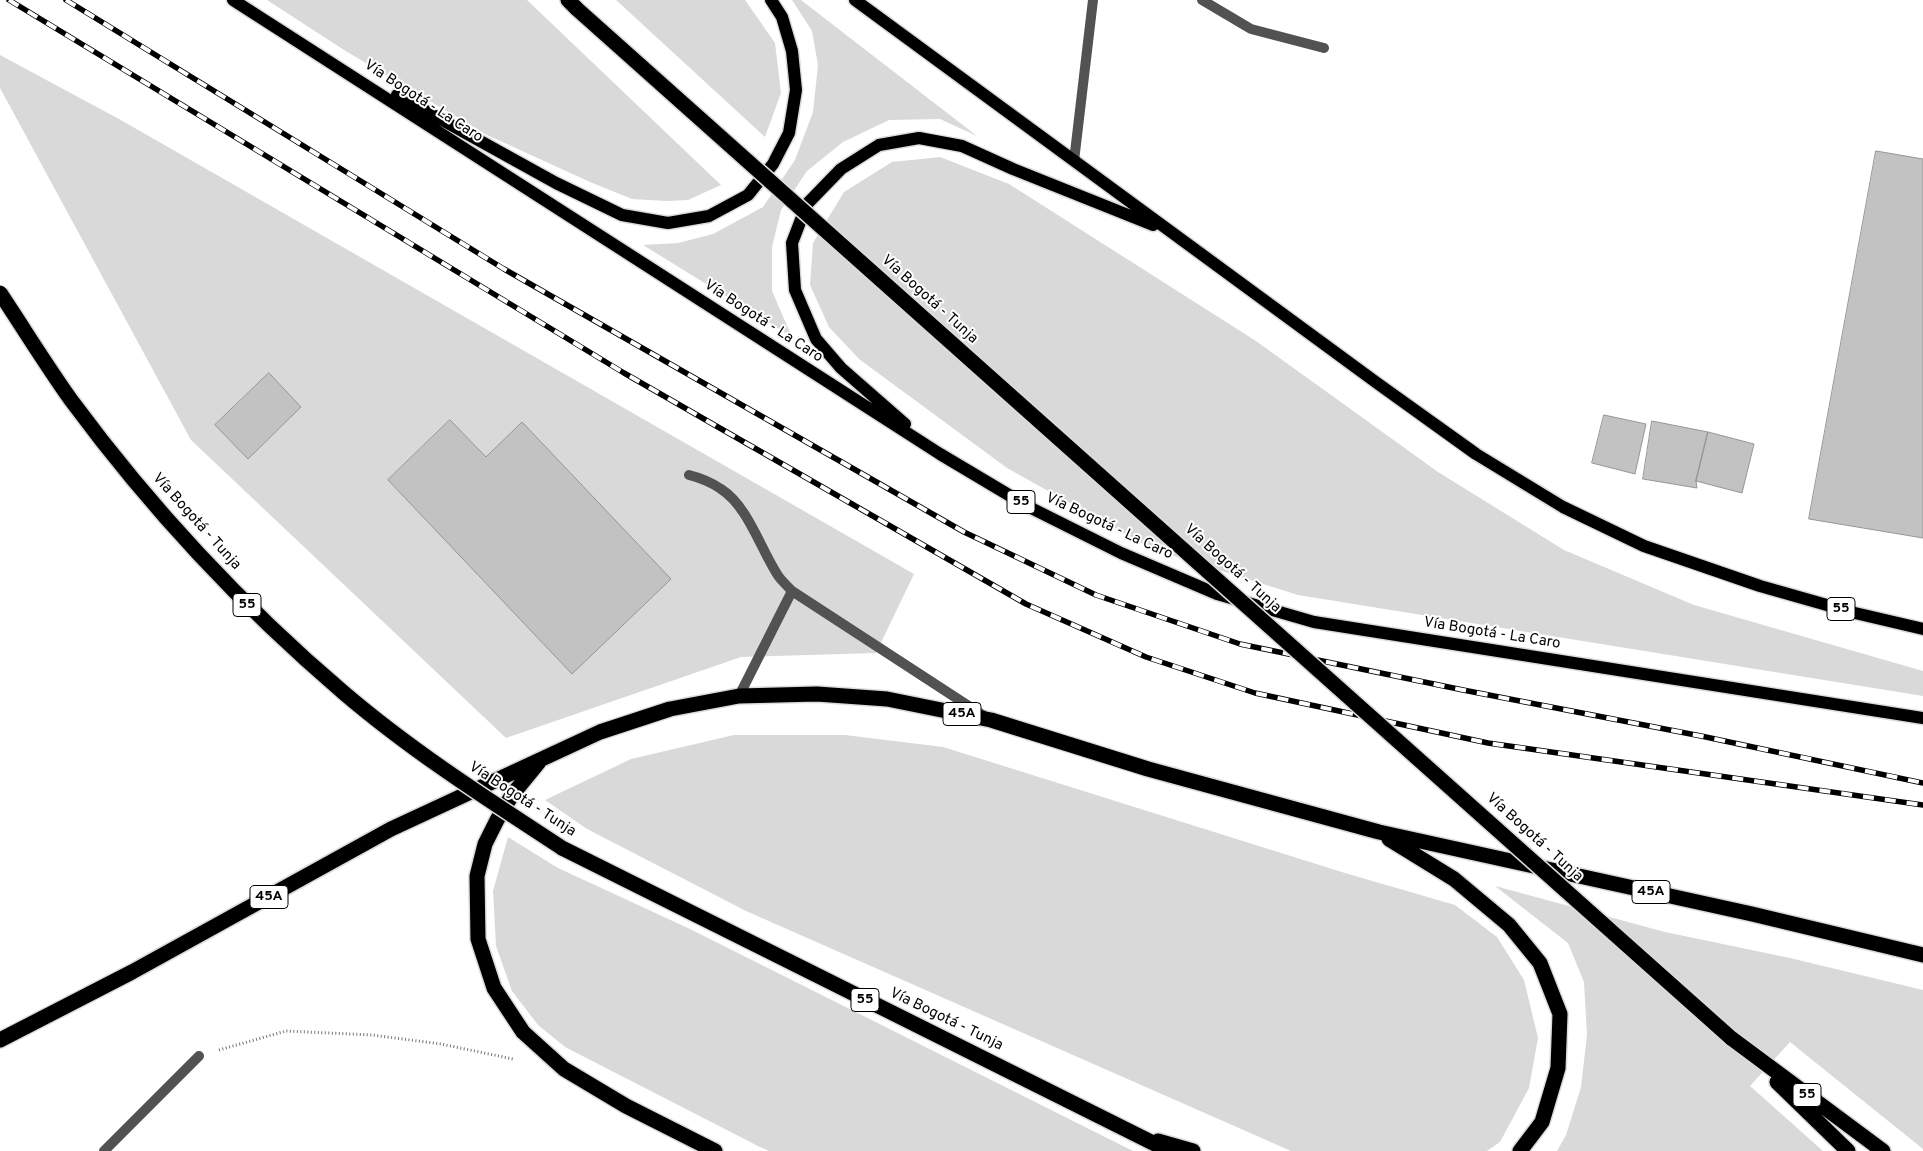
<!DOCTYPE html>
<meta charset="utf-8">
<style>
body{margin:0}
canvas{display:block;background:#fff}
</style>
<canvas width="1923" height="1151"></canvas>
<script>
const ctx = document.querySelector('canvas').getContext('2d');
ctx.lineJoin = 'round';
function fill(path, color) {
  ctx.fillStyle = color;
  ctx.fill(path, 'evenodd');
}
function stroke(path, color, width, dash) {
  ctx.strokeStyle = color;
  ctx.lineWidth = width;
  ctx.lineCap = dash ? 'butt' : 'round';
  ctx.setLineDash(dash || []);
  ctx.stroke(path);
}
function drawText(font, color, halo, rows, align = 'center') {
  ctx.font = font + ' Overpass,sans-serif';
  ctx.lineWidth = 4;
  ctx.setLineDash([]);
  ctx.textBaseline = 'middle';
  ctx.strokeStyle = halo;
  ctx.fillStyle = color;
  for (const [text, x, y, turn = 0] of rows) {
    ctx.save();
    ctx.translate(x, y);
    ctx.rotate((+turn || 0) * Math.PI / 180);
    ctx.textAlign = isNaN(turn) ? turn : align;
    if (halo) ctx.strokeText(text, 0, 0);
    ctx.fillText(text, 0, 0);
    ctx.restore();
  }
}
const green = new Path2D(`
 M267,0H527L721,185L688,200L666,201L632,199L590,182L485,134L344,50Z
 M616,0H745L775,43L781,93L765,137Z
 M792,0H801L977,136L940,119L889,120L843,142L807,171L781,210L772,247V291L792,337L643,245L678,243L713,234L763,207L795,160L813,112L818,65L812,31Z
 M0,55L119,119L914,574L876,653L741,657L506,738L191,440L0,88Z
 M940,157L1009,184L1256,341L1438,472L1564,550L1694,605L1923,671V696L1298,595L1152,549L1007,468L859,359L829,327L810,285L813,243L844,192L892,162Z
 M734,735H845L943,747L1345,873L1455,905L1497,937L1524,980L1538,1038L1529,1088L1500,1142L1487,1151H1291L746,911L587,829L545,800L631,759Z
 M508,837L558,868L690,929L1133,1151H769L760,1147L565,1047L538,1025L512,991L496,946L493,891Z
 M1495,886L1665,932L1790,958L1923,990V1149L1790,1042L1750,1086L1823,1151H1557L1566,1135L1581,1087L1587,1035L1584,982L1568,943Z`);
const building = new Path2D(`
 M1876,151L1923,159V538L1809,519Z
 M269,373L301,407L248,459L215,425Z
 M1604,415L1646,424L1635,474L1592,463Z
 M450,420L486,457L522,422L671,579L572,674L388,480Z
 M1652,421L1708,432L1696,481L1697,488L1643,479Z
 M1708,432L1754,444L1742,493L1696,481Z`);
const path = new Path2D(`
 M219,1050L286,1031L372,1035L441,1044L513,1059`);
const lane = new Path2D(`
 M1202,0L1251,29L1324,48
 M1074,161L1093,0
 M689,475C701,478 711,482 721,489C749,507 761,551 779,577C783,582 788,587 792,591L984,716
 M739,696L792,591`);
const street = new Path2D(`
 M104,1151L199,1056`);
const primary = new Path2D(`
 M233,0L940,454L1029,507L1121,553L1217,594L1314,622L1923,718
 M855,0L1377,383L1476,454L1563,507L1644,546L1760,586L1855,613L1923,629
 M397,95L556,183L622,215L668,223L709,216L748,195L773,164L789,133L796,90L792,51L782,17L771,0
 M905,424L841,368L816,339L795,290L792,243L807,204L841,169L879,145L919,138L962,146L1013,169L1153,225`);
const highway = new Path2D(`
 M568,0L577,9
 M539,762L512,795L497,820L485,844L477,876L478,939L494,988L523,1032L564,1069L626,1106L715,1151
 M1389,839L1454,879L1509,925L1540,963L1560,1014L1558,1068L1542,1122L1520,1151
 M562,848L1169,1151
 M1731,1038L1883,1151
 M0,1040L132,972L391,829L600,732L670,709L739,696L817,694L887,699L991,720L1148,769L1379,832L1752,914L1923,955
 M1777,1082L1848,1151
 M1158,1141L1193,1151`);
const rail = new Path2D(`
 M9,0L624,373L1026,604L1146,657L1255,693L1488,743L1923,805
 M66,0L504,269L964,532L1096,595L1240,644L1463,690L1701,736L1923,783`);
const highwayBridge = new Path2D(`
 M577,9L1731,1038
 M0,293C24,329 46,365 71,400C150,507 242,606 344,693C412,751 487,799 562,848`);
const shields = [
 [1021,502,28],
 [247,605,28],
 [1841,609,28],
 [962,714,38],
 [1651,892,38],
 [269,897,38],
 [865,1000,28],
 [1807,1095,28]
];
const shieldNames = [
 ["55",1021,502],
 ["55",247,605],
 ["55",1841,609],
 ["45A",962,714],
 ["45A",1651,892],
 ["45A",269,897],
 ["55",865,1000],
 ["55",1807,1095]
];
const streetNames = [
 ["Vía Bogotá - La Caro",423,102,33],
 ["Vía Bogotá - Tunja",929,300,42],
 ["Vía Bogotá - La Caro",763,322,33],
 ["Vía Bogotá - Tunja",196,522,48],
 ["Vía Bogotá - La Caro",1109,527,25],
 ["Vía Bogotá - Tunja",1232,569,42],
 ["Vía Bogotá - La Caro",1492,634,9],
 ["Vía Bogotá - Tunja",522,800,33],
 ["Vía Bogotá - Tunja",1534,838,42],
 ["Vía Bogotá - Tunja",946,1020,26]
];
fill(green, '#d9d9d9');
fill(building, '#c2c2c2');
stroke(building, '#969696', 1);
stroke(primary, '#dbdbdb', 15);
stroke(highway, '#dbdbdb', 18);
stroke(path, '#747474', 3, [1, 2.5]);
stroke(lane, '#525252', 10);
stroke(street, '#525252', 10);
stroke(primary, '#000', 12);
stroke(highway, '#000', 15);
stroke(rail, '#000', 5.5);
stroke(rail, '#fff', 4, [11]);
stroke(highwayBridge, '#dbdbdb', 18, []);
stroke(highwayBridge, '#000', 15);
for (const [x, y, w] of shields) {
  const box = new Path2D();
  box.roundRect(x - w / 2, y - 11.5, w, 23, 4);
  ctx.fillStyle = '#fff';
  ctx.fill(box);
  stroke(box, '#000', 1);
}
drawText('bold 14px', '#000', null, shieldNames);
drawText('15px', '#000', '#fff', streetNames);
</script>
